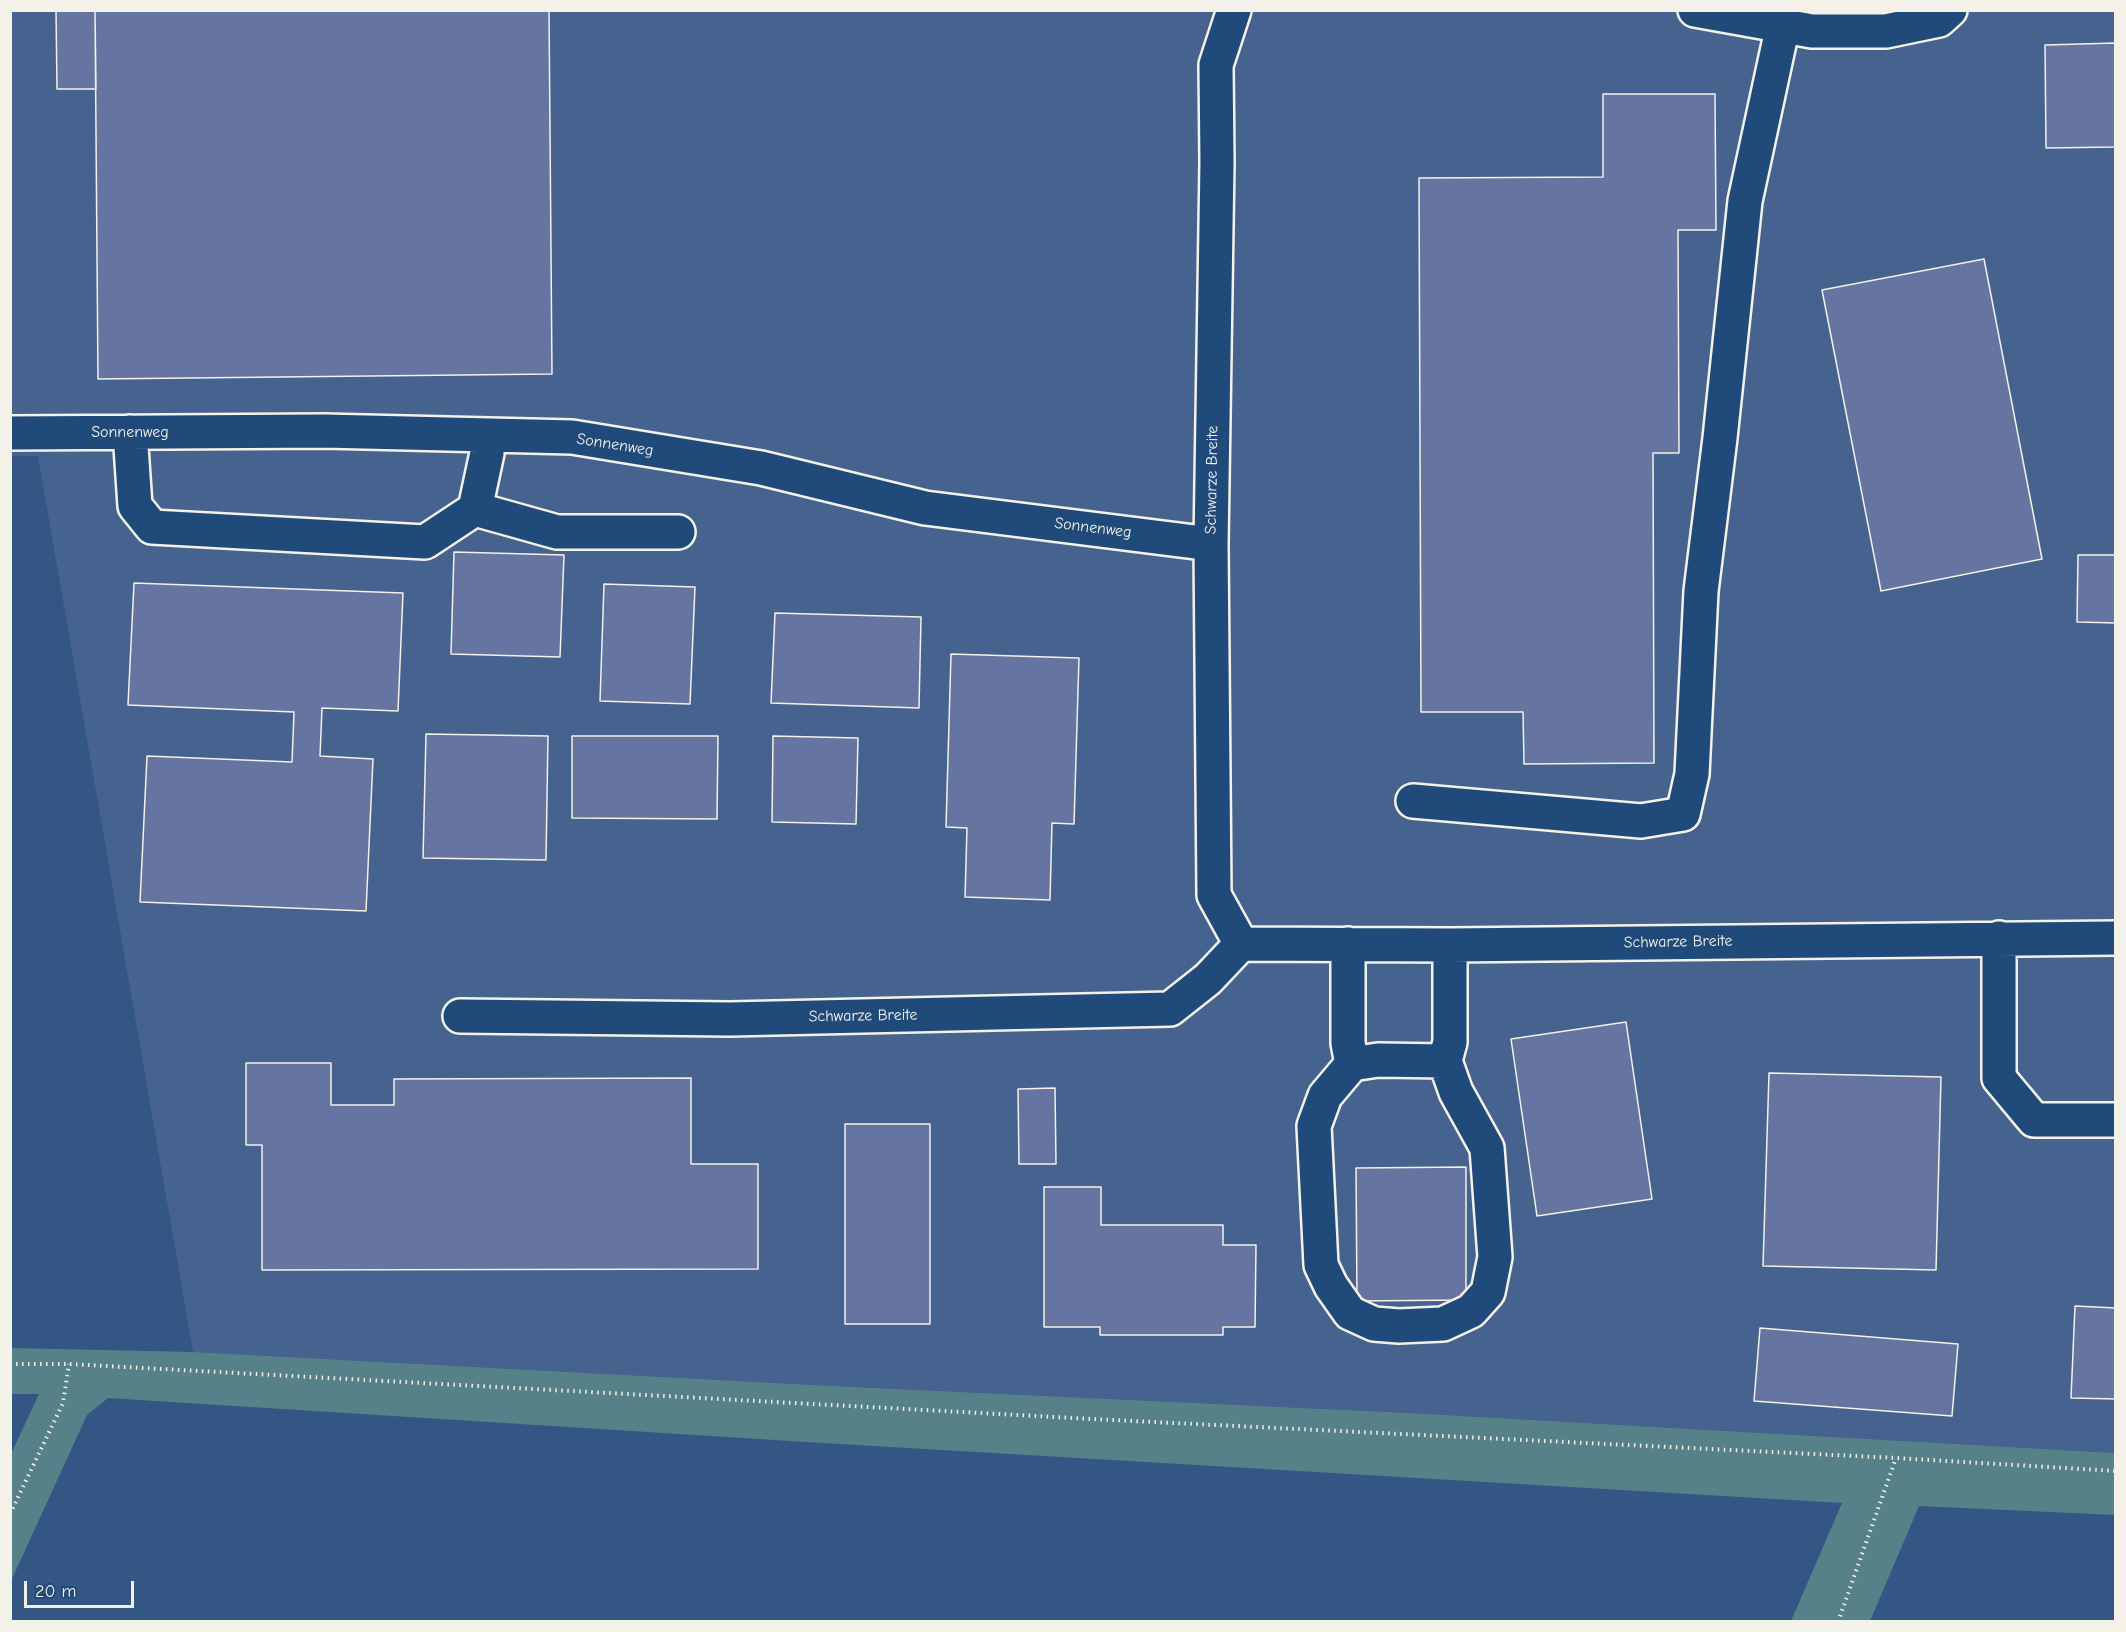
<!DOCTYPE html>
<style>
body{margin:0}
#map{position:relative;width:2126px;height:1632px;overflow:hidden;background:#335685;font-family:"Comic Neue",sans-serif}
canvas{display:block}
.frame{position:absolute;inset:0;border:12px solid #f4f1e8;pointer-events:none}
.scale{position:absolute;left:24px;top:1581px;width:110px;height:27px;box-sizing:border-box;border:3px solid #f4f1e8;border-top:0;padding-left:8px;font-size:18px;line-height:21px;white-space:nowrap;color:#f4f1e8;-webkit-text-stroke:4px #1f4a7a;paint-order:stroke}
</style>
<div id="map">
<canvas width="2126" height="1632"></canvas>
<div class="frame"></div>
<div class="scale">20 m</div>
</div>
<script>
const ctx = document.querySelector('canvas').getContext('2d');
ctx.lineJoin = 'round';
function fill(path, color) {
  ctx.fillStyle = color;
  ctx.fill(path, 'evenodd');
}
function stroke(path, color, width, dash) {
  ctx.strokeStyle = color;
  ctx.lineWidth = width;
  ctx.lineCap = dash ? 'butt' : 'round';
  ctx.setLineDash(dash || []);
  ctx.stroke(path);
}
function drawText(font, color, halo, rows, align = 'center') {
  ctx.font = font + ' "Comic Neue",sans-serif';
  ctx.lineWidth = 5;
  ctx.setLineDash([]);
  ctx.textBaseline = 'middle';
  ctx.strokeStyle = halo;
  ctx.fillStyle = color;
  for (const [text, x, y, turn = 0] of rows) {
    ctx.save();
    ctx.translate(x, y);
    ctx.rotate((+turn || 0) * Math.PI / 180);
    ctx.textAlign = isNaN(turn) ? turn : align;
    if (halo) ctx.strokeText(text, 0, 0);
    ctx.fillText(text, 0, 0);
    ctx.restore();
  }
}
const built = new Path2D(`
 M10,11H2115V1453L1409,1413L832,1386L193,1352L38,456H11Z`);
const green = new Path2D(`
 M11,1348L193,1352L832,1386L1409,1413L2115,1453V1515L1919,1506L1870,1621H1791L1842,1503L806,1442L108,1398L87,1415L11,1581V1454L39,1394H11Z`);
const building = new Path2D(`
 M56,10H95L96,89H57Z
 M95,10H549L552,374L98,379Z
 M2115,43L2116,147L2046,148L2045,45Z
 M1603,94H1715L1716,230H1678L1679,453H1653L1654,763L1524,764L1523,712H1421L1419,178L1603,177Z
 M1984,259L2042,559L1881,591L1822,290Z
 M454,552L564,555L560,657L451,654Z
 M2078,555H2116V623L2077,622Z
 M134,583L403,593L398,711L322,708L320,756L373,759L366,911L140,902L147,756L292,762L294,712L128,705Z
 M604,584L695,587L690,704L600,701Z
 M775,613L921,617L919,708L771,703Z
 M951,654L1079,658L1074,824L1052,823L1050,900L965,897L967,828L946,827Z
 M426,734L548,736L546,860L423,858Z
 M572,736H718L717,819L572,818Z
 M773,736L858,738L856,824L772,822Z
 M1626,1022L1652,1199L1537,1216L1511,1039Z
 M246,1063H331V1105H394V1079L691,1078V1164H758V1269L262,1270V1145H246Z
 M1769,1073L1941,1077L1936,1270L1763,1266Z
 M1055,1088L1056,1164H1019L1018,1089Z
 M845,1124H930V1324H845Z
 M1466,1167V1300L1357,1301L1356,1168Z
 M1044,1187H1101V1225H1223V1245H1256L1255,1327H1223V1335H1100V1327H1044Z
 M2075,1306L2116,1308V1399L2071,1398Z
 M1760,1328L1958,1344L1952,1416L1754,1401Z`);
const path = new Path2D(`
 M10,1364H69L1092,1419L1896,1458L2116,1471
 M10,1514L63,1403L69,1364
 M1838,1622L1896,1458`);
const minor = new Path2D(`
 M1695,10L1812,31H1886L1939,20L1950,10
 M130,432L135,506L152,527L425,542L475,509L487,453
 M10,433L324,431L572,437L761,468L925,508L1211,544
 M475,509L557,532H678
 M1413,801L1641,821L1683,814L1692,774L1701,591L1720,438L1745,201L1783,25
 M1999,938V1078L2034,1120H2116
 M1241,944L1450,945L2116,938
 M1348,944V1043L1352,1064L1378,1060L1445,1061L1450,1042V945
 M460,1016L730,1019L1170,1009L1208,979L1241,944L1214,895L1211,544L1217,162L1216,65L1234,10
 M1352,1064L1325,1096L1314,1126L1321,1265L1331,1286L1350,1313L1374,1324L1399,1326L1443,1324L1471,1311L1488,1292L1495,1257L1487,1148L1456,1092L1445,1061`);
const streetNames = [
 ["Sonnenweg",130,432],
 ["Sonnenweg",615,445,9],
 ["Schwarze Breite",1212,480,-89],
 ["Sonnenweg",1093,528,7],
 ["Schwarze Breite",1678,942,-1],
 ["Schwarze Breite",863,1016,-1]
];
fill(built, '#46628f');
fill(green, '#578189');
fill(building, '#6574a0');
stroke(building, '#f4f1e8', 1.5);
stroke(minor, '#f4f1e8', 38);
stroke(path, '#f4f1e8', 4, [1.5, 4.5]);
stroke(minor, '#1f4a7a', 33);
drawText('16px', '#f4f1e8', '#1f4a7a', streetNames);
</script>
